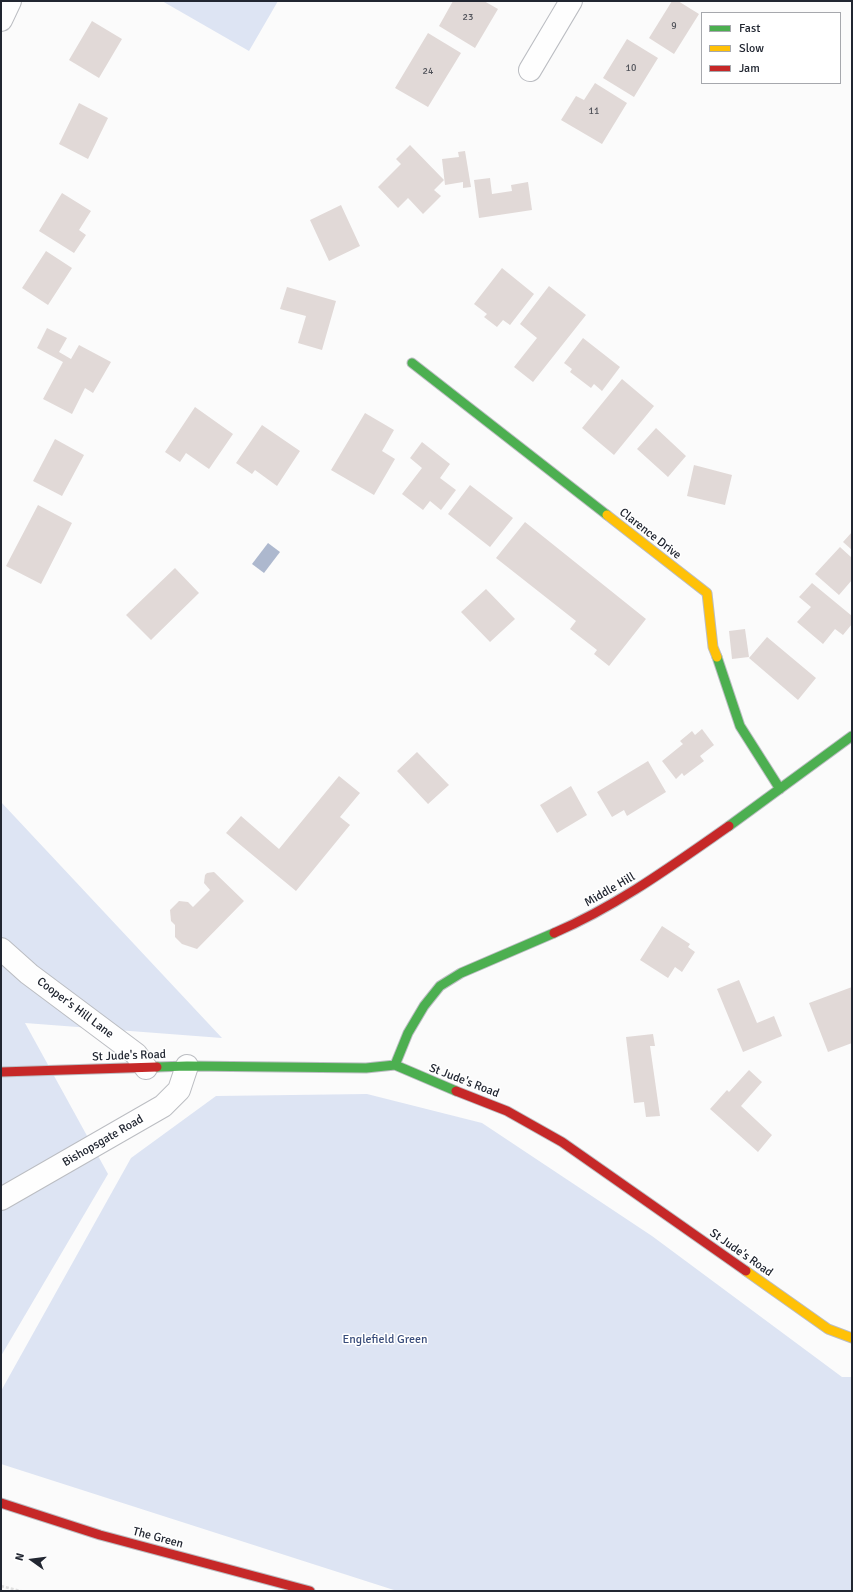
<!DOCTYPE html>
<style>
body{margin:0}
#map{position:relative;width:853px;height:1592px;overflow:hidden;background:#fbfbfb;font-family:Signika,sans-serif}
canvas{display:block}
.frame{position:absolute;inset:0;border:2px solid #212631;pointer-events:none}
.legend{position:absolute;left:701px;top:12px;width:140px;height:72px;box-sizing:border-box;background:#fff;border:1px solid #a6a8ad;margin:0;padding:5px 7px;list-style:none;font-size:12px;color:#212631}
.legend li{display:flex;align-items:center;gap:8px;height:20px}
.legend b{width:20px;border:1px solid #a6a8ad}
.north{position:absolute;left:12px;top:1540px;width:40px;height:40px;-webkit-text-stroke:3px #fff;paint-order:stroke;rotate:284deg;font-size:11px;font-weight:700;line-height:16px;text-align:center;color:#212631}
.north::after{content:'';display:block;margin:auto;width:14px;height:18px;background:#212631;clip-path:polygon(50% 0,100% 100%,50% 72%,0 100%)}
</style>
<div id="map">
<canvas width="853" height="1592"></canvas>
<div class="frame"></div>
<ul class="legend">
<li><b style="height:5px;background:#4caf50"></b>Fast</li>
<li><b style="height:5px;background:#ffc107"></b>Slow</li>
<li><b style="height:5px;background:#c62828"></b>Jam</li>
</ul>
<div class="north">N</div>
</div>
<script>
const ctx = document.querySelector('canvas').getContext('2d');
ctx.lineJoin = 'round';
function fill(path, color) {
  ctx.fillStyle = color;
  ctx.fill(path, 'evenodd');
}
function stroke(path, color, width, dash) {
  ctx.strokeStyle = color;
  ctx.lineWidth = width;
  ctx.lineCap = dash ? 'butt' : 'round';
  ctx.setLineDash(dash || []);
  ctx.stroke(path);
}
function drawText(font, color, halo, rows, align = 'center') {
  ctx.font = font + ' Signika,sans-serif';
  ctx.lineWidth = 3;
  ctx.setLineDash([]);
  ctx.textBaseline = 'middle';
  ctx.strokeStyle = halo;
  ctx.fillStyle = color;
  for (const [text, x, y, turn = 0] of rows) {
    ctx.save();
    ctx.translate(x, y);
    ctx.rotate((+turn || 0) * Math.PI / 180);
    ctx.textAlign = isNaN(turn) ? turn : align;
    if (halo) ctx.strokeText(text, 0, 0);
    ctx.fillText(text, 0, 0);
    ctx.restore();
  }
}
const green = new Path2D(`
 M162,1H278L249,51Z
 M1,802L222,1038L25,1023L108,1174L1,1356Z
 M367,1094L482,1123L652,1236L842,1377H852V1591H397L1,1464V1391L131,1158L216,1096Z`);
const water = new Path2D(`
 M268,543L280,552L264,573L252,564Z`);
const building = new Path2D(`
 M453,1H484L498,9L475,48L439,26Z
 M672,1H678L699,14L674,54L649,38Z
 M92,21L122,39L99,78L69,60Z
 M428,33L461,53L428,107L395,88Z
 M627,39L658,58L634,97L603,78Z
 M595,83L627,103L602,144L561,120L576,96L584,100Z
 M79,103L108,118L88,159L59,144Z
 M410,145L444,180L434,190L441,196L423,214L408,198L398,208L378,187L401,164L396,159Z
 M465,151L471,187L463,188V182L445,185L442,159L459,157L458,152Z
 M490,178L492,194L512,191L511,185L528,182L532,210L479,218L474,180Z
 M62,193L91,211L79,230L86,235L74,253L39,231Z
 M341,205L360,246L329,261L310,220Z
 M46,251L72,268L48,305L22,288Z
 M502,268L534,294L510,325L503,320L497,327L484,317L487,314L474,304Z
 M549,286L586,315L533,382L514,367L537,338L520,324Z
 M287,287L336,301L322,350L298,343L306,316L280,309Z
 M47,328L67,338L59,352L71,359L79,345L111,362L93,393L85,388L72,414L43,399L63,362L37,348Z
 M583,338L620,367L602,391L594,384L591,388L570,372L572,369L564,363Z
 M622,379L654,406L614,455L582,428Z
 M195,407L233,434L209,469L186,453L180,462L165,452Z
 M365,413L394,430L382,451L395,459L374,495L331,470Z
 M262,425L300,451L277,486L255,470L252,474L236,463Z
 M656,428L686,456L668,477L637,449Z
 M55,439L84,455L62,496L33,481Z
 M422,442L450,464L440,478L456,490L441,510L430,501L423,510L402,494L422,468L410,458Z
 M694,465L732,475L725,505L687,496Z
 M470,485L513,518L490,547L448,514Z
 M38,505L72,523L41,584L6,566Z
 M525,522L646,619L609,666L594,654L597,650L570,629L576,621L496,558Z
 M852,532V550L843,542Z
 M840,547L852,558V580L839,595L815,574Z
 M175,568L199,593L151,640L126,615Z
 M812,583L852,616V624L843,635L835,629L823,644L797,622L811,607L799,597Z
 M486,589L515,619L490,642L461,612Z
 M745,629L749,657L732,659L729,631Z
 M767,637L816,678L798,700L749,658Z
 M702,729L714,745L700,756L704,761L684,776L682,773L676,779L662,761L683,744L680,741L692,731L695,735Z
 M417,752L449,785L428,804L397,771Z
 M648,761L666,792L627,816L624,810L612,817L597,792Z
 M339,776L360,793L340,817L350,825L296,891L226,833L241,816L279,849Z
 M571,786L587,815L557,833L540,805Z
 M214,872L244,901L197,949L182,944L175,937V925L171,921L170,910L179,901L188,902L193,907L210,890L204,883L205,875L207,873Z
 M662,926L690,944L688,947L695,952L682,972L675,967L668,978L640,960Z
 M739,980L757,1023L774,1016L782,1036L743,1052L717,989Z
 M852,987V1043L828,1052L809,1003Z
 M653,1034L655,1046H650L660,1116L646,1117L644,1102L634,1103L626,1037Z
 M749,1070L762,1082L741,1106L772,1135L758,1152L710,1109L727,1090L729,1092Z`);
const path = new Path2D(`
 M1,1586L21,1591`);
const street = new Path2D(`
 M1,20L10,1
 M530,70L571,1
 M1,949L29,974L136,1054L146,1068
 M1,1199L163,1106L179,1090L187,1066`);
const fast = new Path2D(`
 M412,363L607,515
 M717,657L740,726L780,789
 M729,826L852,736
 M395,1065L408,1033L424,1006L440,986L461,973L554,933
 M157,1067L187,1066L366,1068L395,1065L456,1091`);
const slow = new Path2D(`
 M607,515L707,593L713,647L717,657
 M746,1271L828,1329L852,1338`);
const jam = new Path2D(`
 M554,933C617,906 673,865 729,826
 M1,1072L157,1067
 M456,1091L507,1111L562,1142L746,1271
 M1,1503L100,1535L310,1591`);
const numberNames = [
 ["23",468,17],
 ["9",674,26],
 ["10",631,68],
 ["24",428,71],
 ["11",594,111]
];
const streetNames = [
 ["Clarence Drive",650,534,38],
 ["Middle Hill",610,890,-30],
 ["Cooper's Hill Lane",75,1008,37],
 ["St Jude's Road",129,1056,-2],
 ["St Jude's Road",464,1081,21],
 ["Bishopsgate Road",103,1141,-30],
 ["St Jude's Road",741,1253,35],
 ["The Green",158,1538,15]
];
const parkNames = [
 ["Englefield Green",385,1340]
];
fill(green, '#dde4f3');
fill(water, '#adb8ce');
fill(building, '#e1d9d7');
stroke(street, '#bbbdc2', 24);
stroke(fast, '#bbbdc2', 11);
stroke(slow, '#bbbdc2', 11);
stroke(jam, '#bbbdc2', 11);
stroke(path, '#dfdfdf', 2.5, [3, 2]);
stroke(street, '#fefefe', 22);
stroke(fast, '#4caf50', 9);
stroke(slow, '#ffc107', 9);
stroke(jam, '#c62828', 9);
drawText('10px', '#51535a', null, numberNames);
drawText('12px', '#212631', '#fff', streetNames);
drawText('12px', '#394d7b', '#fff', parkNames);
</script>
